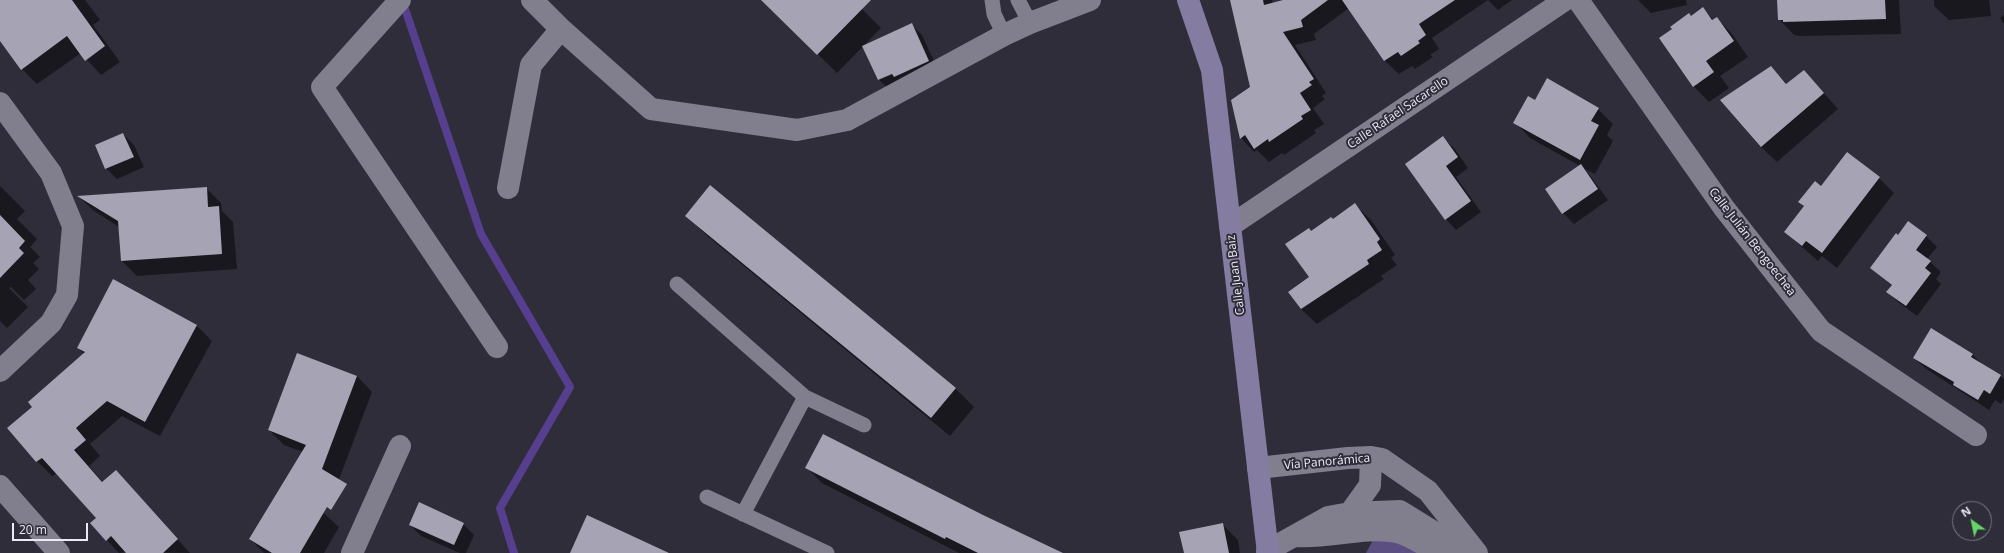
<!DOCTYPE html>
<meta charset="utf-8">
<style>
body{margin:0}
#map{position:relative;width:2004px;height:553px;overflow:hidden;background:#2f2d3a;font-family:"Open Sans",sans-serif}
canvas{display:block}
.north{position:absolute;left:1952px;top:501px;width:40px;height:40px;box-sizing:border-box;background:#2f2d3a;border:1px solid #7b7984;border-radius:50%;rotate:327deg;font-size:11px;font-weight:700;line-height:16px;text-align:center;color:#eceaf3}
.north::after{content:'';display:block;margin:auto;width:14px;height:18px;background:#66d466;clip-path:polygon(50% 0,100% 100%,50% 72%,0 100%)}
.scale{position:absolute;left:12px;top:523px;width:76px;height:18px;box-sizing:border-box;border:2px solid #eceaf3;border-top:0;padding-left:5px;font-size:12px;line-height:14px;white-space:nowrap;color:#eceaf3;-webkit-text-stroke:3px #2f2d3a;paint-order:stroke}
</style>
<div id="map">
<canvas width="2004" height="553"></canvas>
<div class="north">N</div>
<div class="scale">20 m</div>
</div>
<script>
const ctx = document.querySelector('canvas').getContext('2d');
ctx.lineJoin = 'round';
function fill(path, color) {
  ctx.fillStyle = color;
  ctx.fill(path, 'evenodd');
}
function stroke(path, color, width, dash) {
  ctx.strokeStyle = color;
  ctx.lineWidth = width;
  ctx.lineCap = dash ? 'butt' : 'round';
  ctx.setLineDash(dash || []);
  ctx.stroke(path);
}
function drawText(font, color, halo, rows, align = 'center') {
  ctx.font = font + ' "Open Sans",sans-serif';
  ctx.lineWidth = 4;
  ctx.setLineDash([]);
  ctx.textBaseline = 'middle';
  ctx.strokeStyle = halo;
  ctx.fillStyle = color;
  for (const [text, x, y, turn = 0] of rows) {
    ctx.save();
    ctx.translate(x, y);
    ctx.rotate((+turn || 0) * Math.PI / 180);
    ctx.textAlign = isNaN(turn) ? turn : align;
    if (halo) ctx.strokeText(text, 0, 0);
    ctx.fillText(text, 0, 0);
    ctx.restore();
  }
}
const green = new Path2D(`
 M1374,538L1396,539L1426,553H1366Z`);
const shadow = new Path2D(`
 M0,0H85L100,20L93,25L120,62L101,75L81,53L37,84L22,69L0,39Z
 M762,0H853L881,28L837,73Z
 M1231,0H1272L1273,3L1287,0H1512L1498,10L1488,0L1432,38L1439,49L1430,55L1433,57L1415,69L1412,66L1399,74L1385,61L1349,8L1314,34L1316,40L1295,45L1326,93L1322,96L1325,99L1313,108L1324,124L1314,130L1316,133L1284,155L1282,153L1269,162L1257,150L1254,152L1241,138L1252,88Z
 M1638,0H1686L1687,5L1651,13Z
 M1778,0H1899L1901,34L1799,36L1794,35L1779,19Z
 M1934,0H1989L1991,16L1949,20L1934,6Z
 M1703,9L1714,20L1717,18L1732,34L1748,57L1720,76L1729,88L1709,102L1694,87L1660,38Z
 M2004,15V24L2000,18Z
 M912,25L922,35L939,72L890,90L879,80L864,46Z
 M1771,67L1788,85L1804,71L1838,109L1777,162L1761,147Z
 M1535,101L1598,109L1613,124L1607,135L1613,141L1595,174L1585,169L1608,200L1574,224L1563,213L1580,166L1530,138L1515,122Z
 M123,134L134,145L144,167L117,179L106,168Z
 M1443,138L1454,148L1468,168L1456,177L1481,212L1456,230L1446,219Z
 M1847,153L1879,178L1894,193L1837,268L1822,256L1818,261L1785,232L1804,207L1800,202L1821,187Z
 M0,186L25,211L17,219L37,239L30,247L40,257L33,263L39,269L28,280L36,289L24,300L11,287L9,288L28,307L7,328L0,321Z
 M206,188L221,203L222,211L233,222L237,269L137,276L122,261L119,227L94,211L79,197Z
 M1355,205L1371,220L1395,255L1391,258L1397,265L1381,276L1384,279L1317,324L1301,309L1290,292L1310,277L1312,232L1333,220Z
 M687,216L955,388L974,407L950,436L705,234Z
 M1898,236H1926L1937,247L1927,259L1941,272L1936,279L1941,284L1917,316L1898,302L1888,292L1892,286L1871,268Z
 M114,281L197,326L212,341L160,436L122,416L90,444L100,456L89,466L103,482L116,471L190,553L126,552L119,553L92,524L97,518L57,473L52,476L37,461L33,407L84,354L78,348Z
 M1931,330L1973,355L1983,365L2004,379V399L2001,404L1995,400L1989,410L1925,368L1914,358Z
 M357,376L372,392L332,498L318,508L339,527L324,553H264L250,539L303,452L284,445L269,430Z
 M807,468L983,516L1060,553H959L822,483Z
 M463,524L474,535L466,553H460L421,536L410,525Z
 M1222,524L1238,540L1240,553H1185Z`);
const stream = new Path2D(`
 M402,0L481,234L570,387L500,508L514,553`);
const building = new Path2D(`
 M0,0H72L105,46L85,61L67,36L21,70L0,41Z
 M761,0H871L817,55Z
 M1230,0H1263L1264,5L1283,0H1328L1301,20L1303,27L1283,32L1314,79L1309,82L1312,85L1300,93L1311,110L1301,116L1303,119L1269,142L1268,139L1254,149L1245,135L1240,139L1231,100L1250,87Z
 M1342,0H1455L1419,24L1426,35L1418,41L1420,43L1401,56L1398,52L1384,61Z
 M1777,0H1885L1886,19L1783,22V20H1778Z
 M1703,7L1712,20L1717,17L1734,41L1706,61L1714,72L1693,87L1659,38L1672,29L1670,27L1689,13L1691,16Z
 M912,23L929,61L894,77L892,74L878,80L862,46Z
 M1771,66L1786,84L1804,70L1824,93L1761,147L1720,100Z
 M1547,78L1599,108L1591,121L1599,125L1580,160L1513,123L1528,96L1535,100Z
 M123,133L134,157L105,169L95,145Z
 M1443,136L1458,157L1446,166L1471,201L1445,220L1405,164Z
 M1847,152L1880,177L1822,253L1806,241L1802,246L1784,232L1804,206L1798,202L1815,181L1821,186Z
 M1581,164L1598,189L1562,214L1545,189Z
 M710,185L956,388L931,418L685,216Z
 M207,187L208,207L219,206L222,254L121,261L118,221L77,196Z
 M1355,203L1380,239L1377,242L1382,250L1367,260L1369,264L1301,309L1288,292L1309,277L1285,244L1309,228L1311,231L1331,217L1333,219Z
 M0,215L25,241L19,248L24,253L0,278Z
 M1908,221L1927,235L1916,250L1931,261L1925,268L1931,273L1906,306L1886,292L1892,285L1870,268L1896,233L1898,235Z
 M113,279L197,325L145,422L107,401L76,428L86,440L74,450L102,482L116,470L178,539L163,553H126L111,536L106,541L90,523L96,518L42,458L36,462L7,428L32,407L28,402L85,352L77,348Z
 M1931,328L1973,354L1971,357L2001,375L1990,394L1984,390L1978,400L1953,385L1954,382L1913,358Z
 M297,353L357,376L322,469L347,484L331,510L327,507L300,553H272L249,539L306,445L268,430Z
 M823,434L983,515L1063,553H978L946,537L945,539L805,468Z
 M419,502L464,523L454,545L409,525Z
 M587,515L669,553H570Z
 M1223,523L1229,553H1184L1179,532Z`);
const lane = new Path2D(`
 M992,0L994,14L1004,35
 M1018,0L1030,23
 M677,284L805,397L743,514
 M805,397L864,425
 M707,497L827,553`);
const street = new Path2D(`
 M400,0L322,87L497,347
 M532,0L561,29L651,109L797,130L847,120L1004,35L1030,23L1090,0
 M1578,0L1724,208L1821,331L1976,435
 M0,103L51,173L73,226L67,295L51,323L0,371
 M508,188L531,65L561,29
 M1230,226L1565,0
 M1258,468L1348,458L1371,457L1382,459L1428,491L1477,553
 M0,486L59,553
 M1350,513L1370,485L1371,457
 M1297,536C1331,538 1363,526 1397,532C1410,535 1426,546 1438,553
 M1267,551L1328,517L1350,513L1400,511L1468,553
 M352,553L400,446`);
const secondary = new Path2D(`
 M1188,0L1212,70L1268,553`);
const streetNames = [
 ["Calle Rafael Sacarello",1398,113,-34],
 ["Calle Julián Bengoechea",1752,242,52],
 ["Calle Juan Baiz",1236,275,-97],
 ["Vía Panorámica",1327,462,-5]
];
fill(green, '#5a4f80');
fill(shadow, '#0007');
stroke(stream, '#563f8e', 8);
fill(building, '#a6a3b4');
stroke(lane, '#817e8e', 15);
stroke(street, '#817e8e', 22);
stroke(secondary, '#857ca2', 22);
drawText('12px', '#eceaf3', '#2f2d3a', streetNames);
</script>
